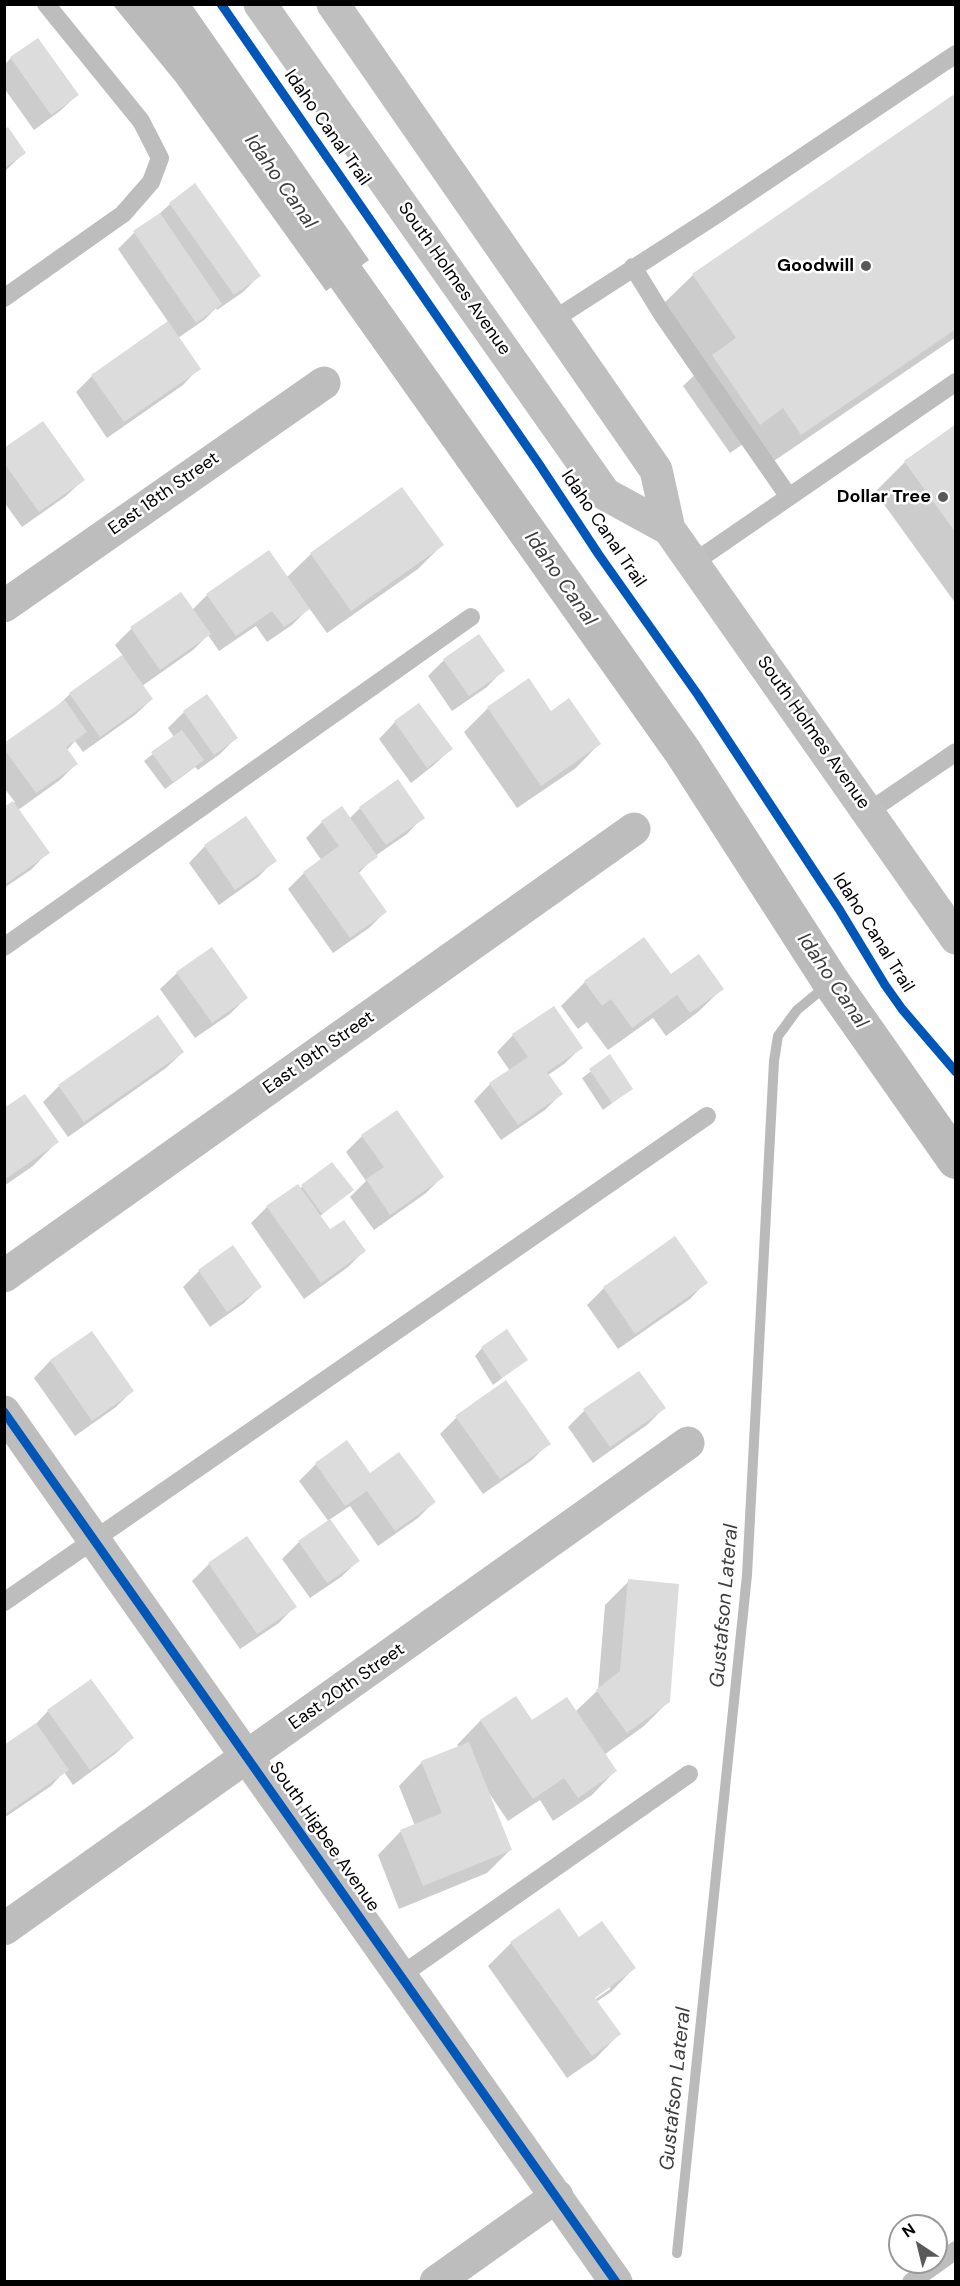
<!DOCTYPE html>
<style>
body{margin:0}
#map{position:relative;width:960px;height:2286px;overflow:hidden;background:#fff;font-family:"DM Sans",sans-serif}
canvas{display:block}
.frame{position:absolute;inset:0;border:6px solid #000;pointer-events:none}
.north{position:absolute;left:888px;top:2214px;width:60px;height:60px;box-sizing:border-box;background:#fff;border:2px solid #999;border-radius:50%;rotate:325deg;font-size:16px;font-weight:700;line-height:24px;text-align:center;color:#000}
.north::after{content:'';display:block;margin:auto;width:21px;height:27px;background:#595959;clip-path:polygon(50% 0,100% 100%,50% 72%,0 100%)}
</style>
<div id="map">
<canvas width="960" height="2286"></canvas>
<div class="frame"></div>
<div class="north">N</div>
</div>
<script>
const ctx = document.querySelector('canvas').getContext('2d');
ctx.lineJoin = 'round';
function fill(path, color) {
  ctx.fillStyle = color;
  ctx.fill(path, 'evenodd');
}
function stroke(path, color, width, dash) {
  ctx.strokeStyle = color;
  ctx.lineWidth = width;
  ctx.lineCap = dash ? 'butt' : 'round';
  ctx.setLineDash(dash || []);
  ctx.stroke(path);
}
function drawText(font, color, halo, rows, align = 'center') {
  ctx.font = font + ' "DM Sans",sans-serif';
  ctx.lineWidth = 5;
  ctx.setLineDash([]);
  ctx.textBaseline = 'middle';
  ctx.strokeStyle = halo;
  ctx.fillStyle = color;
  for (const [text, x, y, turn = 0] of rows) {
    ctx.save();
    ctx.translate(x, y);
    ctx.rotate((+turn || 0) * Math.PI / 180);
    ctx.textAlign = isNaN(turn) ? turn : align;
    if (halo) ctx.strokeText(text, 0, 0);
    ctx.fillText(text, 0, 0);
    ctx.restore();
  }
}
const water = new Path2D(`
 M113,5H192L369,260L326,291L176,82Z`);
const shadow = new Path2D(`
 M11,58L77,95L60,111L34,130L4,88V65Z
 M956,95V337L771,463L753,437L730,453L683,386L705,365L663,304L693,275Z
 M4,131L24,153L4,172Z
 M170,204L259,276L243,292L217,310L216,308L204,320L178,338L199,368L183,385L107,438L76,392L92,376L169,323L118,249L134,233L157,216Z
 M956,426V604L875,492L905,462Z
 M4,449L83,480L66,496L22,527L4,502Z
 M402,489L442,545L418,569L327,633L309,608L292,625L267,642L256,626L219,651L208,635L193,650L142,686L152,699L135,715L83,752L75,741L67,750L76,764L60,780L18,810L48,852L32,869L4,888V809L15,802L4,788V745L52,711L70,694L123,656L115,645L131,629L192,610L207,595L286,578L311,554Z
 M444,660L503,670L487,687L452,711L428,676Z
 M528,680L550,713L599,744L576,768L517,808L464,732L488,708Z
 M419,705L451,749L434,765L411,783L379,739L395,722Z
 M184,712L236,738L220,754L198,770L195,767L165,789L144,761L174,737L168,728Z
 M398,781L423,817L407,834L375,856L358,874L385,912L369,928L333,953L288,889L304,873L322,861L306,838L322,822L349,819L360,808Z
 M205,846L275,860L258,877L219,905L189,863Z
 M644,939L671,976L722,989L698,1012L666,1036L653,1018L608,1050L587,1022L578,1029L561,1006L585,982Z
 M177,973L246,998L230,1014L195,1038L160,989Z
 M513,1035L581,1048L564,1064L548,1075L561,1094L545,1110L501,1140L474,1101L490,1084L510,1071L497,1052Z
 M183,1052L166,1068L68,1137L43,1102L59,1086Z
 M610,1057L631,1089L603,1110L582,1078Z
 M4,1110L57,1142L33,1166L4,1186Z
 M362,1136L442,1177L426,1193L374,1230L350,1197L366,1181L346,1152Z
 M302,1187L352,1190L319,1217L330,1231L364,1251L348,1267L304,1299L251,1223L267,1207Z
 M675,1238L706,1282L690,1299L618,1349L587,1305L604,1288Z
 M199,1271L260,1287L244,1303L210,1327L183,1287Z
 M91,1333L132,1391L116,1407L75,1436L34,1378L50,1361Z
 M482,1348L526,1360L493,1385L475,1356Z
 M505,1382L549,1443L532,1460L483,1494L440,1434L456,1418Z
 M664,1408L647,1425L593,1463L568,1427L584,1411Z
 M347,1442L370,1475L434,1502L418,1518L378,1546L350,1506L329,1520L358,1561L341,1577L310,1598L282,1559L299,1542L329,1522L299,1481L316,1464Z
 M247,1538L295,1606L279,1623L240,1649L192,1581L209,1564Z
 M629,1581L668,1702L644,1726L604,1755L615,1771L592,1795L553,1821L540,1800L508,1821L489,1793L510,1850L487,1873L399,1909L378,1855L401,1831L415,1826L399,1786L422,1762L459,1747L457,1745L480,1721L515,1698L532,1722L575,1712L598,1690L605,1605Z
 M91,1681L132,1738L115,1754L73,1785L64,1772L51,1786L4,1818V1747L31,1729L48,1711Z
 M579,1939L634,1968L611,1992L596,2002L619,2034L596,2058L567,2078L488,1966L511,1943ZM610,1985V1989L590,2003L588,2001Z`);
const stream = new Path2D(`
 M677,2253L747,1575L774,1061L778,1036L797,1010L831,982`);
const canal = new Path2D(`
 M317,235L683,752L831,982L956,1160`);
const building = new Path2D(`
 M38,38L79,95L51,115L10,57Z
 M956,93V329L801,435L783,408L760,425L712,355L736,338L692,274Z
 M8,127L26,153L4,168V129Z
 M195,183L261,276L234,295L169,203Z
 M160,213L222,304L196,323L133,231Z
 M168,321L201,369L124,422L91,375Z
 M43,421L85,480L39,512L4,463V448Z
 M956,424V533L904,461Z
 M402,487L444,545L351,611L310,553Z
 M269,550L310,609L284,627L272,611L236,636L206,594Z
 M181,592L211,634L160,670L130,627Z
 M479,634L505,671L469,696L443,659Z
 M122,655L153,699L100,737L69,693Z
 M529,678L551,711L569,698L601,744L541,786L487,707Z
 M207,694L238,738L214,755L183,711Z
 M65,700L87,732L66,747L78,764L36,793L4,749V743Z
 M419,703L453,749L427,768L394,721Z
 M182,730L204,760L173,782L151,752Z
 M398,779L425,818L386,845L359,807Z
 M13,801L50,853L4,885V807Z
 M342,806L378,857L358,871L387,912L350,938L303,872L339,846L321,821Z
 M246,816L277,861L235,890L204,845Z
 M644,937L671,974L699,954L724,989L690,1013L677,995L632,1028L611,999L602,1006L584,981Z
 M212,947L248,998L212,1023L176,972Z
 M554,1006L583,1048L547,1072L563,1094L518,1125L489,1083L528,1057L512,1034Z
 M158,1015L184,1052L84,1122L58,1085Z
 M610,1054L633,1089L612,1103L589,1069Z
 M25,1094L59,1142L4,1180V1108Z
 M397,1110L444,1177L390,1215L366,1179L384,1167L361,1135Z
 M332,1162L354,1190L322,1214L301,1185Z
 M298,1184L330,1229L344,1220L366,1251L321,1283L266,1206Z
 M675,1236L708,1283L635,1334L603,1287Z
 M233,1245L262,1287L227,1312L198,1270Z
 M507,1329L528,1360L502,1378L481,1347Z
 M92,1331L134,1391L92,1421L50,1360Z
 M639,1371L666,1408L610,1447L583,1409Z
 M506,1380L551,1444L500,1479L455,1416Z
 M347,1440L370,1473L399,1452L436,1502L395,1531L367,1491L345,1506L315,1463Z
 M330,1519L360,1561L327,1583L298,1541Z
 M247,1536L297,1607L257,1634L208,1563Z
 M628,1579L679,1584L670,1702L627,1733L596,1690L620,1671Z
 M91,1679L134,1738L90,1770L47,1710Z
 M516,1696L532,1720L567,1697L617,1771L578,1798L564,1778L533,1799L480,1720Z
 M36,1723L69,1770L4,1815V1745Z
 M469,1742L512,1850L423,1886L400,1830L442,1813L421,1761Z
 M559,1908L579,1937L602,1921L636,1968L595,1998L621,2034L592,2056L510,1942Z`);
const lane = new Path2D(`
 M633,267L662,314L789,497
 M4,298L123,214L151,182L160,158L141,121L46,4
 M553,320L713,217L956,54
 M693,563L956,382
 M868,812L956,752
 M4,947L471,617
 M4,1602L707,1116
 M400,1976L689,1774
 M911,2282L956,2250`);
const street = new Path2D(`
 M4,606L324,383
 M4,1276L634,829
 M4,1412L616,2282
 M4,1929L688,1443
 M436,2282L557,2196`);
const secondary = new Path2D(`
 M260,4L605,494L669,529
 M333,4L656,470L669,529L956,938`);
const cycleway = new Path2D(`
 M221,4L539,464L599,555L698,695L839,909L885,985L902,1009L956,1072
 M4,1412L616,2282`);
const markers = [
 [866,266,6,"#595959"],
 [943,497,6,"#595959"]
];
const streetNames = [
 ["Idaho Canal Trail",327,128,55],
 ["South Holmes Avenue",454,279,55],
 ["East 18th Street",164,494,-35],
 ["Idaho Canal Trail",603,529,56],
 ["South Holmes Avenue",813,733,55],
 ["Idaho Canal Trail",873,933,58],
 ["East 19th Street",319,1053,-35],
 ["East 20th Street",347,1687,-35],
 ["South Higbee Avenue",324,1837,55]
];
const poiNames = [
 ["Goodwill",854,266],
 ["Dollar Tree",931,497]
];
const waterNames = [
 ["Idaho Canal",280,182,55],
 ["Idaho Canal",560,579,55],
 ["Idaho Canal",832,981,56],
 ["Gustafson Lateral",725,1606,-85],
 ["Gustafson Lateral",676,2089,-84]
];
fill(water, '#bababa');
fill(shadow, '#0003');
stroke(stream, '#bababa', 10);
stroke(canal, '#bababa', 38);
fill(building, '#dcdcdc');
stroke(lane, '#bdbdbd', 18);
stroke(street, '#bdbdbd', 33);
stroke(secondary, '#bfbfbf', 33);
stroke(cycleway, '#0057b8', 9);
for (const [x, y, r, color] of markers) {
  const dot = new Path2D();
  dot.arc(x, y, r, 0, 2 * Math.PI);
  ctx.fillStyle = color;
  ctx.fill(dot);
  stroke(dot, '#fff', 2);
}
drawText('18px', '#000', '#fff', streetNames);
drawText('bold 18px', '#000', '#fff', poiNames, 'right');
drawText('italic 20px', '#3e3e3e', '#fff', waterNames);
</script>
